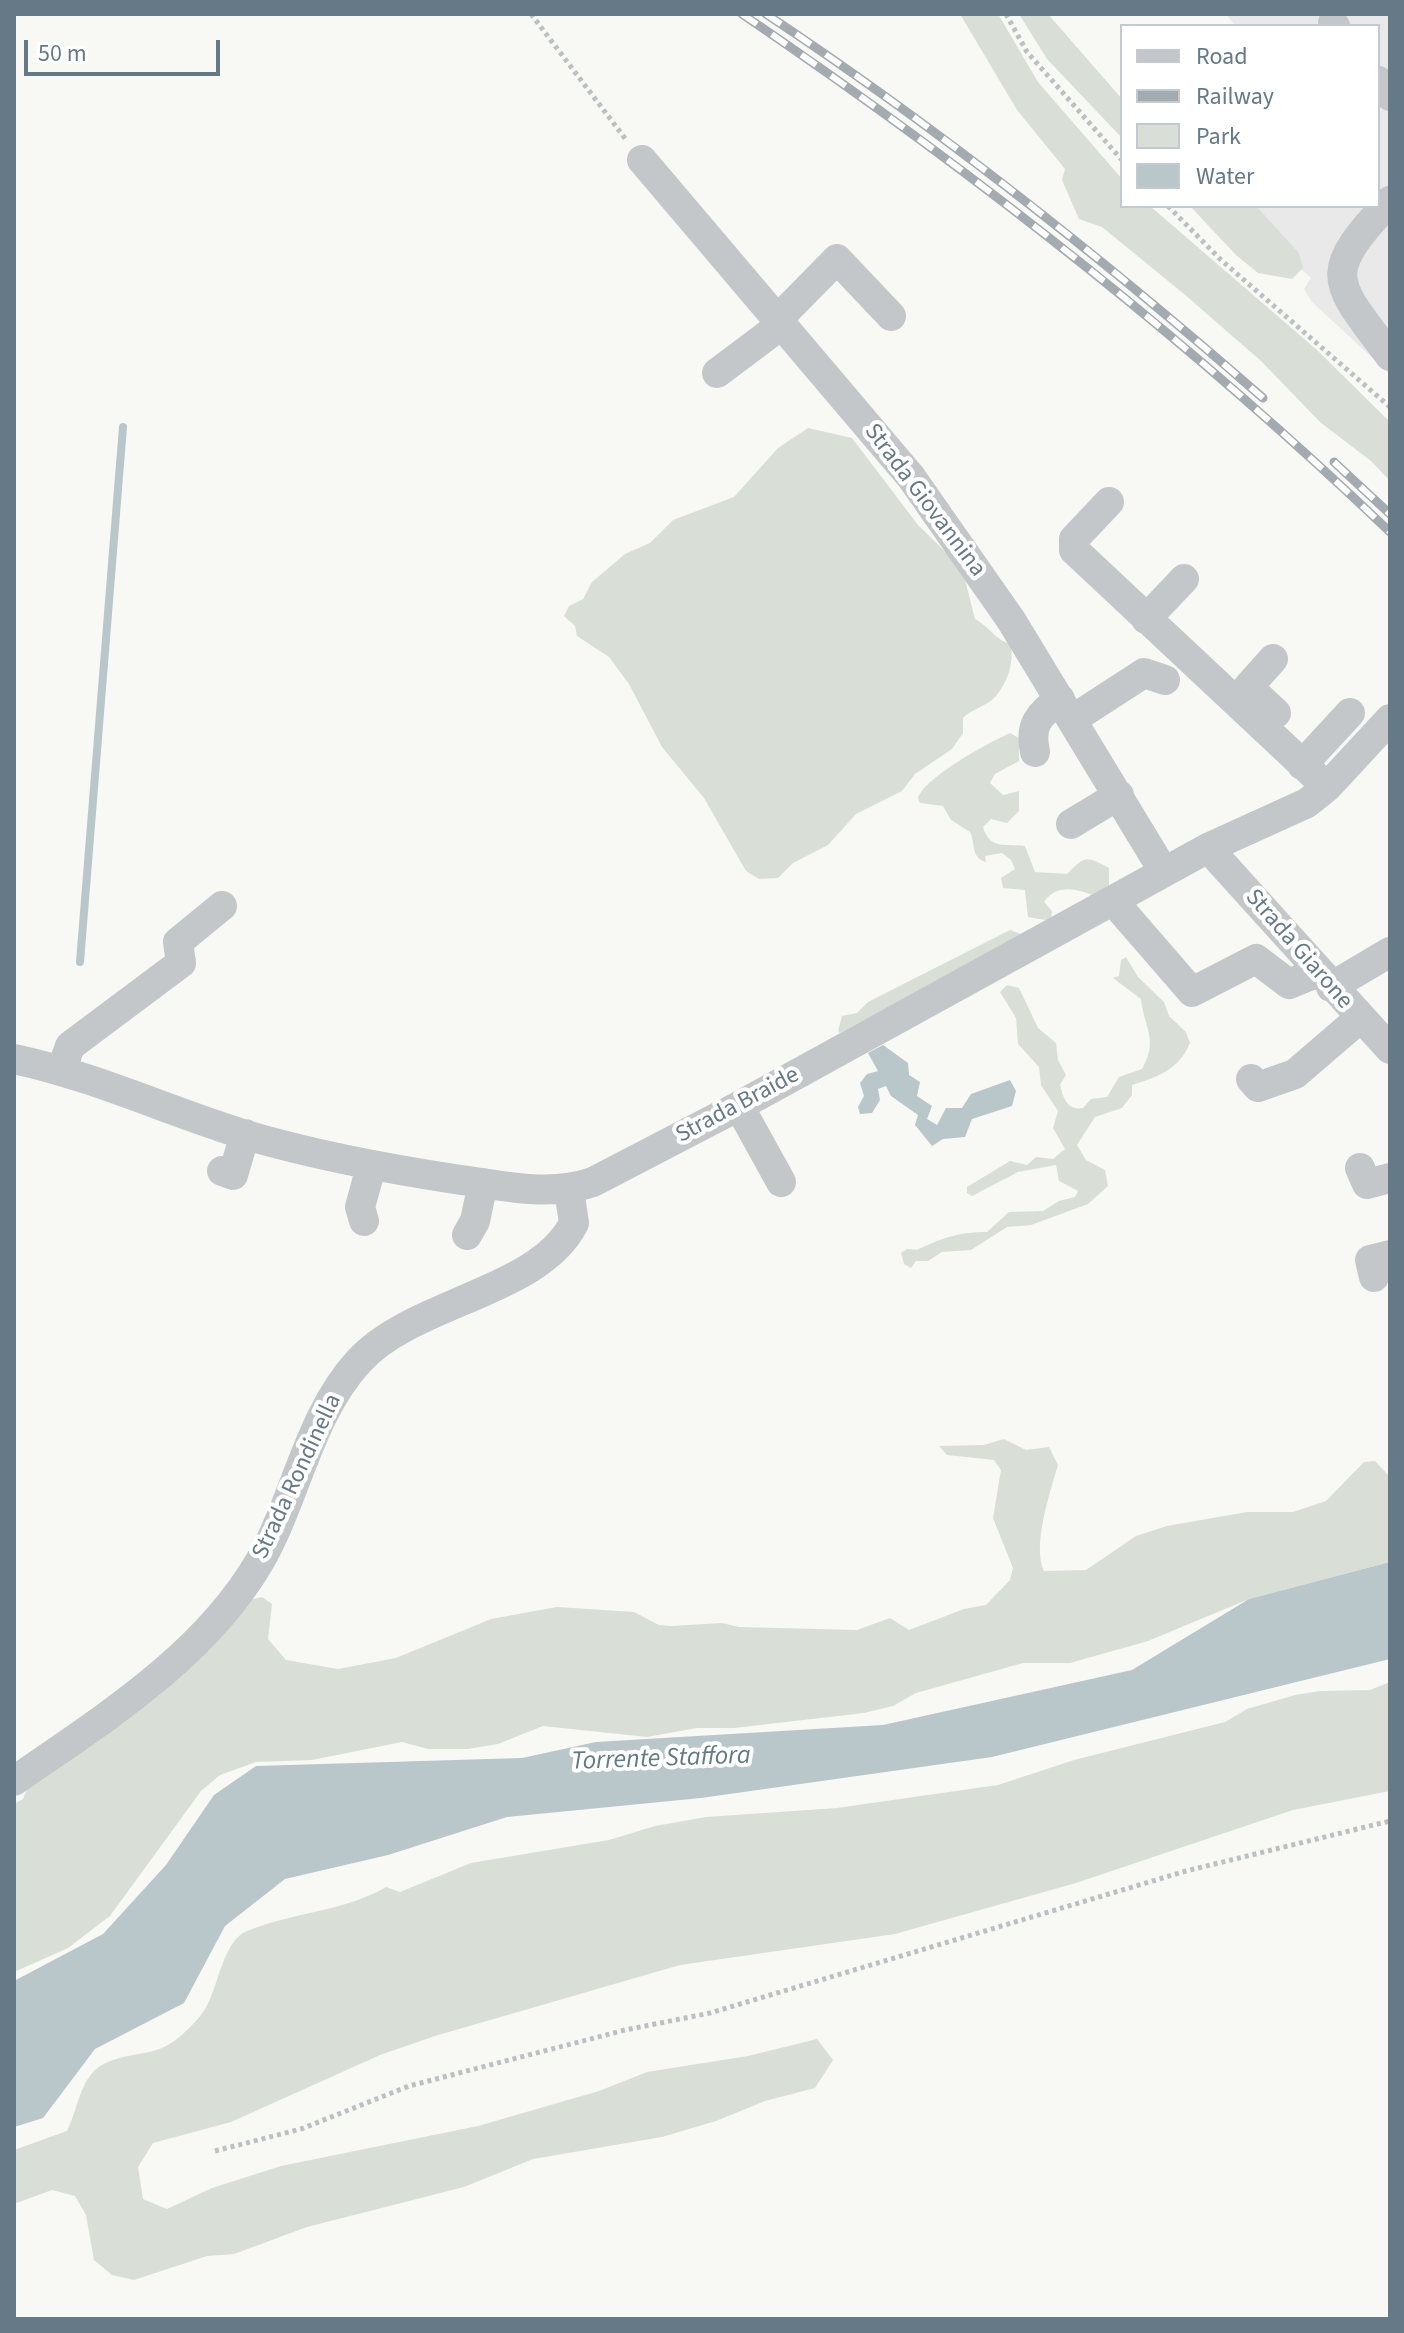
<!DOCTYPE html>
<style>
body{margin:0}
#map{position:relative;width:1404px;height:2333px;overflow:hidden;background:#f8f8f5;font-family:"Source Sans 3",sans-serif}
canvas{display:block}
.frame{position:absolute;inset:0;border:16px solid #667986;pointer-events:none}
.legend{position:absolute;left:1120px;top:24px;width:260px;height:184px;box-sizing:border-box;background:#fff;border:2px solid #c2c9cf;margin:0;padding:10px 14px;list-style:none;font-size:24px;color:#667986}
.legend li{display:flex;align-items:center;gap:16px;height:40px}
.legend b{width:40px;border:2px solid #c2c9cf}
.scale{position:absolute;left:24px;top:40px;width:196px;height:36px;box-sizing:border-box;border:4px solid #667986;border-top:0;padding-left:10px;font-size:24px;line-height:28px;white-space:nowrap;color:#667986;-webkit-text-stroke:6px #fff;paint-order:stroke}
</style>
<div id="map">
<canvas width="1404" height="2333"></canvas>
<div class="frame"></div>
<ul class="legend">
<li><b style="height:10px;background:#c3c7ca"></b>Road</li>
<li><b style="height:10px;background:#a3abb0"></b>Railway</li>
<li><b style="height:22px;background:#d9dfd6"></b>Park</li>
<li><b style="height:22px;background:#b9c6ca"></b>Water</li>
</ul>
<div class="scale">50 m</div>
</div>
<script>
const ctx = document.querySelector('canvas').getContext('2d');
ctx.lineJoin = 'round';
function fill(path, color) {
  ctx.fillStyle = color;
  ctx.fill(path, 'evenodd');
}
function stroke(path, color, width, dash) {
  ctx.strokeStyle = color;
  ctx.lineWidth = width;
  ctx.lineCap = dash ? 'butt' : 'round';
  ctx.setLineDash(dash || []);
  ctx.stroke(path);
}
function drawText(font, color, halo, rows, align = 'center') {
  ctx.font = font + ' "Source Sans 3",sans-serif';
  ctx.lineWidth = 8;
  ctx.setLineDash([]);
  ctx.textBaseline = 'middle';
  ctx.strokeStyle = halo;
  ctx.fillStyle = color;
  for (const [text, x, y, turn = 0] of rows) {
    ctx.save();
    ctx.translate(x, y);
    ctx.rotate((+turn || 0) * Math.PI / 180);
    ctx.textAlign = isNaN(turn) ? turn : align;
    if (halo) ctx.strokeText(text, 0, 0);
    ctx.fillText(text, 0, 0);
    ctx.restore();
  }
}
const built = new Path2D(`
 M1226,14H1390V374L1312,302L1304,289L1311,278L1230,206H1378V26H1235Z`);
const green = new Path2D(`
 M960,14H998L1038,82L1122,179V206H1150L1317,350L1390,422V481L1371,461L1321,423L1261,361L1184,294L1102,227L1079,219L1062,180L1065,169L1017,110Z
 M1019,14H1048L1122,99V138L1047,59Z
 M1190,206H1256L1299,253L1303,268L1292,279L1258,273L1236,255Z
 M808,428L852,438L918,525L962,568L975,619C990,627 995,640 1011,644C1014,663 1008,682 995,697C988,705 972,709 963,718V733L952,749L915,774L902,791L856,814L828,845L793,863L778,878L759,879L746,871L704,798L662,747L629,684L609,657L577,636L575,626L564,616L569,606L583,599L592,582L625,554L650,543L673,520L734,497L778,448Z
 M1010,733L1019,738V761L995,774L990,783L1003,795L1019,791V811L1007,823L991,819L983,827C990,851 1007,843 1025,846L1035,872L1067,874C1085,856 1085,855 1109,868V886L1095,896C1077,889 1057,883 1044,902L1052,911L1051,921L1028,917L1025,890L1003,888L1001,878L1015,869L1011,860L1002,853L985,856L986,862C970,857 976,844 970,832L951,820L943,806L920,803L918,798C925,777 988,743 1010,733Z
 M1010,930L1023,935L840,1033L838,1031L842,1016L857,1013L868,1002Z
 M1126,957L1138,977L1164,1002L1169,1016L1186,1032L1190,1043C1179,1070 1157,1077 1132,1085V1095L1122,1108L1095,1117L1077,1145L1086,1160L1105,1170L1108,1186L1088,1204L1031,1225L1007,1227L971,1250L942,1252L928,1261H916L911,1268L904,1264L901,1253L907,1249L917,1250C942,1238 958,1232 987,1232L1009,1212L1043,1211L1059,1201L1075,1197L1078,1191L1059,1181L1056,1165L1018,1172L972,1196L967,1193V1187L1010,1161L1027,1165L1036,1157L1053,1159L1065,1149L1053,1128L1058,1111L1041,1085L1039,1067L1018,1044L1016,1018L1000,992L1007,985L1019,988L1038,1028L1056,1043L1058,1060L1066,1075L1060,1085C1063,1097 1067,1111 1083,1108L1091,1099L1107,1097L1119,1077L1142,1069C1159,1039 1144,1028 1141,999L1113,978L1119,976L1121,960Z
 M1004,1439L1026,1450L1049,1447L1058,1465C1050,1492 1032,1546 1044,1571L1086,1570L1136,1536L1167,1526L1247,1512H1293L1326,1501L1364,1462L1375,1461L1390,1477V1562L1249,1599L1148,1641L1070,1663H1023L916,1693L893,1706L864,1713L734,1728H697L647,1737L543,1726L498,1744L468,1749H428L402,1742L312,1760L256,1762L220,1775L201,1791L110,1916L68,1948L14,1972V1804L23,1799L27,1789L241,1602L262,1597L272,1604L268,1639L286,1660L338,1669L396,1658L491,1619L557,1607L634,1612L659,1625L671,1626L722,1623L739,1627L857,1630L890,1618L909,1630L964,1609L986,1605L1010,1580L1013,1568L993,1518L1001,1470L994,1460L947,1455L939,1446L984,1445Z
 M1390,1682V1791L1293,1810L1076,1883L895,1934L680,1965L435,2036L380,2055L231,2122L153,2143L138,2167L143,2199L167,2209L212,2188L281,2166L478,2126L599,2091L647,2072L748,2056L817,2039L833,2060L815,2088L765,2101L716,2121L662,2137L533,2159L464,2187L307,2227L234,2254L207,2256L134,2280L112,2275L94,2260L86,2215L75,2196L52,2190L14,2204V2150L67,2131C77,2111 79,2086 95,2070C115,2053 142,2057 164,2047C176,2042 193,2025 201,2015C218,1995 221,1941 247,1931C293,1912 343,1912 386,1887L400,1892L471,1863L609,1840L655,1826L706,1817L837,1808L998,1785L1074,1760L1225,1722L1247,1709L1295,1695L1320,1691L1370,1690Z`);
const water = new Path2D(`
 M883,1045L908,1063L909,1075L920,1082L917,1096L932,1106L927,1119L937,1125L946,1108H962L971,1094L1010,1080L1016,1091L1012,1106L972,1119L965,1137L943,1139L932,1146L915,1125L918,1115L891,1096L886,1086L878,1089L880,1100L872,1113L860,1114L858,1107L864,1096L860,1083L867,1074L878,1071L868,1053Z
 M1390,1562V1659L992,1757L701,1798L507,1817L388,1855L285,1879L225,1926L184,2003L95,2049L43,2118L14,2127V1981L103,1934L166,1865L214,1795L256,1766L522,1758L596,1742L883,1725L1132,1670L1249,1599Z`);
const stream = new Path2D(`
 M80,962L123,427`);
const path = new Path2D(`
 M531,14L627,141
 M1006,14L1027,52L1122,160
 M1168,206L1221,260L1390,407
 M215,2151L301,2129L409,2086L625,2030L710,2013L1186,1871L1390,1821`);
const minor = new Path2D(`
 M1333,23L1335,26
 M1378,81L1390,96
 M642,160L911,477L1011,620L1164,872
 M1390,201C1320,275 1333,280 1390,356
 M777,320L837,259L891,316
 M717,373L781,325
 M1109,502L1074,539V550L1327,787
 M1146,619L1184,579
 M1273,659L1248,687L1276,713
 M1073,719L1144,673L1165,680
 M1035,752C1029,724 1039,715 1060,699
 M1302,765L1350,713
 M1071,824L1119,795
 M1208,848L1390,1049
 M1114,902L1192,992L1256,959L1289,984L1311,975H1321
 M1331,987L1390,952
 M14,1059C94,1076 168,1111 246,1135C317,1156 388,1169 461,1180C506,1186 549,1197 593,1182L739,1106L1208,848L1307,803L1327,787L1390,719
 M62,1069L70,1046L181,963L178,942L222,906
 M1251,1079L1258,1087L1295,1074L1359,1019
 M739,1106L781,1182
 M1360,1168L1367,1184L1390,1178
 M222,1171L233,1175L245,1134
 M364,1221L360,1207L371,1167
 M467,1235L475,1221L483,1183
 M1374,1277L1370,1260L1390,1255
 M14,1781C103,1719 204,1657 260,1561C296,1498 309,1415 359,1361C414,1301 539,1293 574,1223L569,1190`);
const rail = new Path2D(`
 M742,14C972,170 1189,340 1390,532
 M766,14C941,130 1105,260 1263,398
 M1334,462L1390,514`);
const streetNames = [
 ["Strada Giovannina",924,501,53],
 ["Strada Giarone",1298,950,49],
 ["Strada Braide",738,1106,-28],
 ["Strada Rondinella",298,1477,-65]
];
const waterNames = [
 ["Torrente Staffora",661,1760,-2]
];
fill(built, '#e8e9e8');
fill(green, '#d9dfd6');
fill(water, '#b9c6ca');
stroke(stream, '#b9c6ca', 8);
stroke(path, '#bdc0c2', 5, [4, 4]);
stroke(minor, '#c3c7ca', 30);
stroke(rail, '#a3abb0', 9);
stroke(rail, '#fff', 6, [18]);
drawText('24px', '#667986', '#fff', streetNames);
drawText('italic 26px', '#627a82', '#fff', waterNames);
</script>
